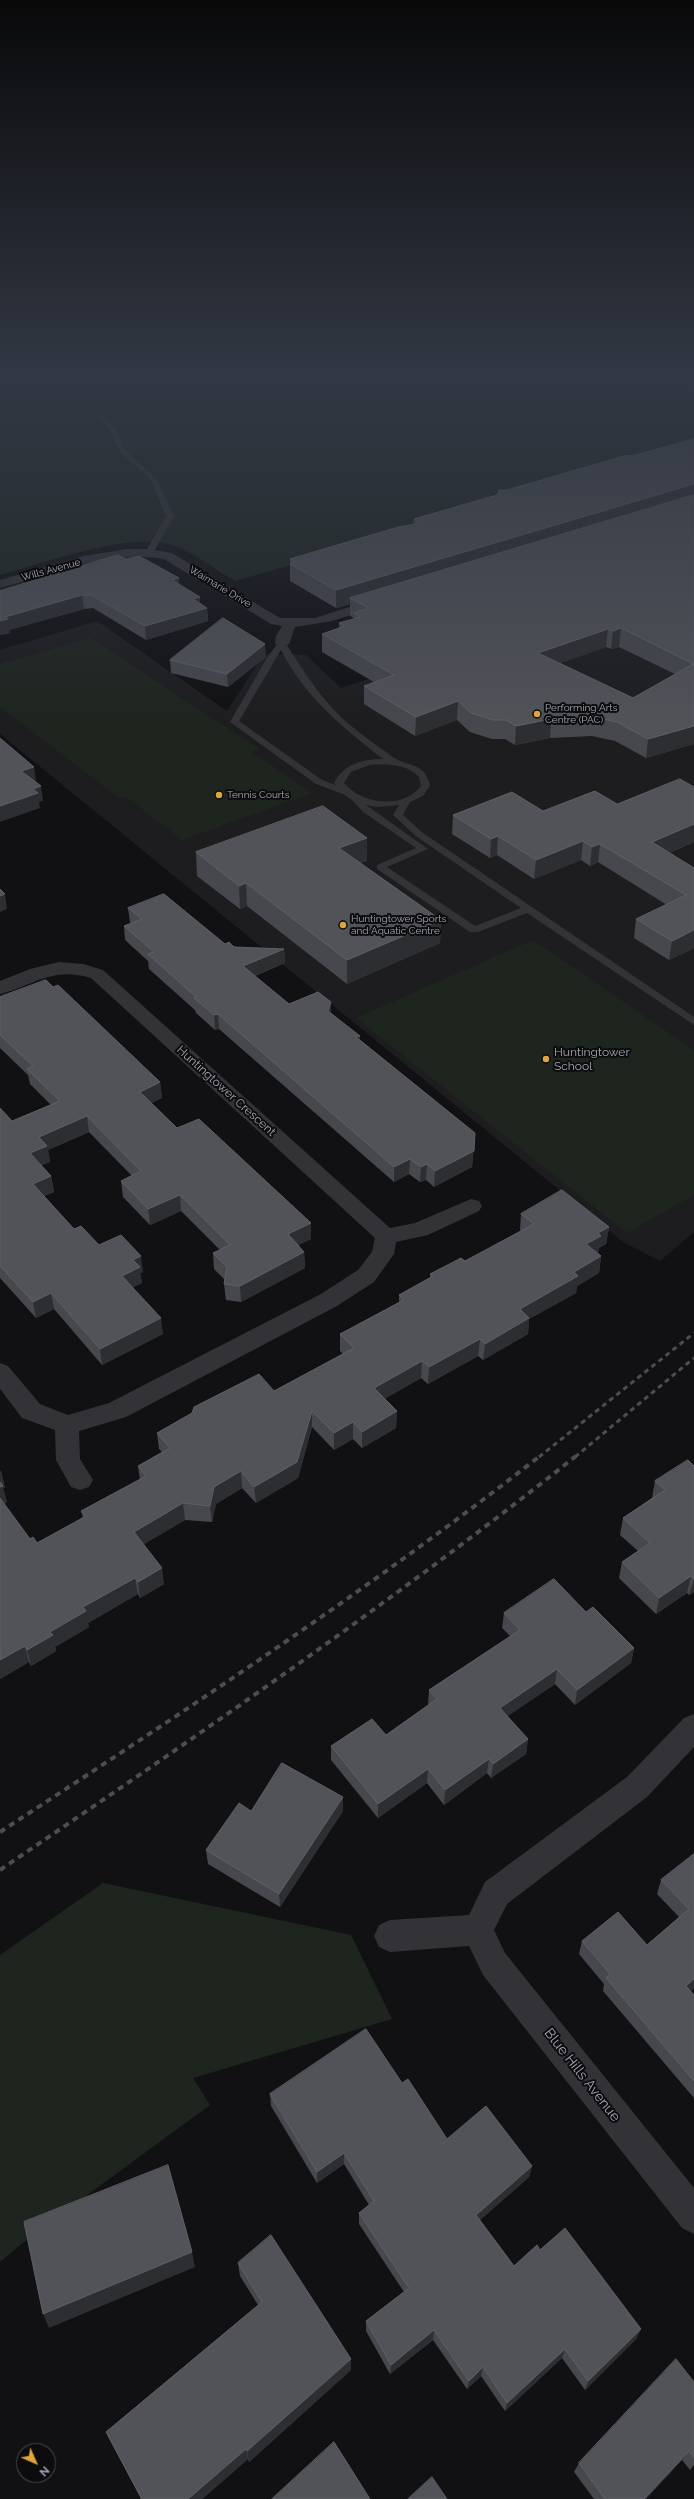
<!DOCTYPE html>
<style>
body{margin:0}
#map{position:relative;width:694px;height:2499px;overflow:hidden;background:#111113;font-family:Raleway,sans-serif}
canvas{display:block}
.north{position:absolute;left:16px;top:2443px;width:40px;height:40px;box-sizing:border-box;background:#0c0c0e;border:1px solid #494a50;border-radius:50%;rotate:135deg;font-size:11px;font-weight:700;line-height:16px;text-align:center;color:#a4a8b2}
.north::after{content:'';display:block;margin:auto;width:14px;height:18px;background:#e1a63b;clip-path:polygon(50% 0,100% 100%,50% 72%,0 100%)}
</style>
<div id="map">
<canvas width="694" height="2499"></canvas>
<div class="north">N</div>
</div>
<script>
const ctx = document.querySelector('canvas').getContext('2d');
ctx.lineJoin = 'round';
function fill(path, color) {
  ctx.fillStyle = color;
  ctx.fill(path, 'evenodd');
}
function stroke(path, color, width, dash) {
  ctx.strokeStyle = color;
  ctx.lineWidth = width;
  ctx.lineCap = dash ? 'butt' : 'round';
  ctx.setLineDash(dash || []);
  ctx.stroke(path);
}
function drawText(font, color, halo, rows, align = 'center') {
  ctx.font = font + ' Raleway,sans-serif';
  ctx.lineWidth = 4;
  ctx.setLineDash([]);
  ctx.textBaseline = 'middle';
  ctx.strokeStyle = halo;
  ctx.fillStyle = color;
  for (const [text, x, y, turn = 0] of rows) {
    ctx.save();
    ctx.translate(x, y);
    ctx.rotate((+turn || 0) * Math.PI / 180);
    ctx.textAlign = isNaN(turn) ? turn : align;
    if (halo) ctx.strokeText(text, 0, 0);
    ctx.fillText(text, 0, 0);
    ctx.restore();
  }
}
const built = new Path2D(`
 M694,571V1232L660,1261L623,1242L0,734V650L97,621L227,711L264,654L306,655L341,688Z`);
const green = new Path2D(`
 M0,377H694V449L235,581C216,570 197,555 177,547C134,529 45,563 0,575Z
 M90,638L260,749L252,752L312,793L182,840L125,796L119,798L0,707V664Z
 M533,940L694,1050V1195L627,1233L356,1018Z
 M103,1883L351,1935L392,2019L193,2078L210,2105L30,2237L0,2262V1955Z`);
const service = new Path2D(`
 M99,415H103L116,430L125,450L156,478L174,516L153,553L146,551L166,516L151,480L120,452L110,431Z
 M279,642H285C302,669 318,695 342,718C356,731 374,743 390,755C406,768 426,761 430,786L423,796L410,802L403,815L423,833L694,1017V1025L527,913L478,932H470L377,869V865L416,848L363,812L352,800L343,794L316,784L230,722L268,656ZM281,650C304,696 343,728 383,759C362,759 344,764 334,783L336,785L322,780L239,721ZM370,765C386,764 408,764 419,777L421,786C403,810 361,804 344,783L351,772ZM366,805L377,807L399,805L393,815L417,837L521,908L475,926L387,867L428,849Z`);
const minor = new Path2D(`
 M127,549H148L172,553L280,618H315L378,598L385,602L383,605L332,621L295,627L289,644L282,648L275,644L276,636L282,626L271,624L164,559C107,549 55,574 0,588V580L84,556Z
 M59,962L83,964L103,970L390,1228L415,1223L471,1199L479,1201L482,1206L479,1211L428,1235L396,1242L394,1254L374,1282L337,1306L126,1417L79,1431L80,1459L93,1480L89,1487L80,1490L71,1487L56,1460L55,1430L22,1418L0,1389V1363L8,1366L40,1404L68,1415L109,1403L321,1294L358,1270L372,1252L375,1238L91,978C52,966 35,985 0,994V981L30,969Z
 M694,1714V1747L647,1797L507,1904L494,1930L505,1953L694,2188V2234L682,2228L483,1975L469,1946L390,1952L379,1947L374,1936L379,1925L390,1920L469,1915L485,1882L627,1777L684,1718Z`);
const railFar1 = new Path2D(`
 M539,1457L694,1333
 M575,1457L694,1358`);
const rail = new Path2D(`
 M0,1832C184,1712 367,1591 540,1456
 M0,1870C196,1737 391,1603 576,1456`);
const wall = new Path2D(`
 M694,439V744L646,758L615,741L592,736L550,738L515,745L505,739H492L470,732L457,720L415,736L364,704V686L374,682L322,652V634L339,628V623L354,619V618L350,616V604L336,608L290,581V559L413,524L414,519L497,495L507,490ZM606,647L611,649L619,647L675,674L633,698L560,663Z
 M126,559L180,585L200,603L207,608L208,621L146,640L93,608L84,609L9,630L10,633L0,635V591Z
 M266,657L228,687L171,673L170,660Z
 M694,787V842L669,853L694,868V948L669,960L634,938L636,919L667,905L598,862L590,866L581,860L534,879L497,855L490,858L452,834L453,815L543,811L617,804Z
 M196,852L367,861L360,863L441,920L440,943L347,984L247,906L240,909L197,876Z
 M128,908L225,944L234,947L284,949L285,963L255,976L289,1004L331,1013L360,1040L475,1133L472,1167L434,1187L426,1180L420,1182L409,1174L394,1182L219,1029L215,1030L196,1013L195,1010L149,969L148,961L125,940L124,926L131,923L130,922Z
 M53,987L160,1082L162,1098L151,1103L177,1128L311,1223V1239L298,1245L304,1252L305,1268L241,1302L226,1300L224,1284L225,1280L214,1269L213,1253L220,1250L181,1211L150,1225L123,1197L121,1181L132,1176L89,1132L48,1150L50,1162L41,1165L51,1176L54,1192L44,1196L74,1229L143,1272L140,1273L142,1283L133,1287L163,1334L102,1365L54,1309L36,1318L0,1278V1108L12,1121L51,1105L30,1084L28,1075L0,1048V997Z
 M521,1214L609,1227L606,1244L599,1248L598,1253H597L601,1256L599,1273L577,1286L576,1293L529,1319L528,1334L483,1360L478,1356L428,1384L421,1378L384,1399L397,1411L396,1428L362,1448L353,1439L334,1450L312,1427L298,1478L256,1503L242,1488L216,1504L212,1522L185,1520L144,1544L164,1584L140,1598L138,1594L88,1623L89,1627L55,1647L56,1651L31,1666L29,1662L0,1679L1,1471L5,1488H3L7,1502L4,1504L30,1539L37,1543L83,1518L81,1511L140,1480L138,1466L162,1452L159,1449L157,1433L274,1391L343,1354L340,1351V1334L399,1302V1295L430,1278V1274L465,1261L521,1231L520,1230Z
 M694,1466V1592L689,1595L687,1593L656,1614L619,1578L622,1562L638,1551L620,1535L623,1518L652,1498L655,1481Z
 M586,1612L634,1648L631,1663L575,1705L555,1684L507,1716L528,1739L526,1754L491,1778L487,1773L444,1805L427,1783L378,1818L331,1760V1746L386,1735L428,1705L429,1690L510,1636L502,1628L504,1613Z
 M343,1797V1811L280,1907L208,1864L206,1850L251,1811Z
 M694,1854V1988L691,1991L694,1995V2098L603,1991L604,1984L579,1954L582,1941L647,1945L679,1917L657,1894L661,1880Z
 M402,2083L447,2139L532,2166L529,2177L480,2220L514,2266L540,2250L637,2338L585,2390L562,2358L505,2411L481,2376L467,2389L433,2340L390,2374L366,2331V2321L404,2292L359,2224V2213L369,2205L344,2164L317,2183L271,2106L270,2094Z
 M238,2263L351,2370L249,2462L248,2459L202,2499H141L111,2442L106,2432L258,2305L240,2276Z
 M694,2382V2465L690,2470L682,2460L646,2499H594L574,2472L579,2463Z`);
const shadedWall = new Path2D(`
 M694,484V496L350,598V604L336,608V590Z
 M179,578L180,592L172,580Z
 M82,595L84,609L9,630L10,633L0,635V621L5,617Z
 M200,597V610L207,608L208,621L146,640L145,626L193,599Z
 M621,628L619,647L611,649L613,631Z
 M608,629L606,647L536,672L538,653Z
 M265,644L266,657L228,687L227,674Z
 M458,701L457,720L415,736L416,717Z
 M551,719L550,738L515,745L516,726Z
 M694,726V744L646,758L648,739Z
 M34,767L36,781L24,786L21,771Z
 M41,786L43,801L39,802L40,808L0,822V806L33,789Z
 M694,824V842L649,861L652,842Z
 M498,836L497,855L490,858L491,839Z
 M367,838V861L339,871V848Z
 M583,841L581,860L534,879L536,860Z
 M600,844L598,862L590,866L592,847Z
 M246,883L247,906L240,909L239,886Z
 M5,894L7,909L0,912V896Z
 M441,920L440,943L347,984V960Z
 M694,930V948L669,960L672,941Z
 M284,949L285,963L244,980L243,966Z
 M331,1002V1016L328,1011Z
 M218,1014L219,1029L215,1030L214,1015Z
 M360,1036V1051L356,1037Z
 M160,1082L162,1098L142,1108L140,1092Z
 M87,1116L89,1132L48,1150L50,1162L33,1169L30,1153L39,1137Z
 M475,1133L472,1167L434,1187L435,1171Z
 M410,1159L409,1174L394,1182V1167Z
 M427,1164L426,1180L420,1182L421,1167Z
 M51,1176L54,1192L36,1200L33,1184Z
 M180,1195L181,1211L150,1225L148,1209Z
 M311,1223V1239L288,1250V1234Z
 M609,1227L606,1244L599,1248L598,1253L584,1261L586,1244L598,1233Z
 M304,1252L305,1268L241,1302L240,1286Z
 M141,1256L143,1272L140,1273L142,1283L125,1292L122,1276L133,1260Z
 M601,1256L599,1273L577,1286L576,1293L529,1319L528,1334L483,1360L485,1344L520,1309L574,1272Z
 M51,1293L54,1309L36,1318L33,1302Z
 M161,1318L163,1334L102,1365L100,1349Z
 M480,1339L478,1356L428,1384L429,1367Z
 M422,1361L421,1378L374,1405V1388Z
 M312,1411V1427L298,1478L256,1503L254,1487Z
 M397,1411L396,1428L362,1448V1432Z
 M353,1422V1439L334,1450V1433Z
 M0,1471H1L5,1488H3L7,1502L0,1506Z
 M241,1471L242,1488L216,1504L212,1522L210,1506L214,1487Z
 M183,1503L185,1520L137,1548L134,1532Z
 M162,1568L164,1584L140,1598L138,1582Z
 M691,1576L687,1593L656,1614L659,1598Z
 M135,1578L138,1594L88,1623L89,1627L55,1647L56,1651L31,1666L27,1650L83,1607Z
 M694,1579V1592L689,1595Z
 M25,1646L29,1662L0,1679V1660Z
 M634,1648L631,1663L575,1705L577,1690Z
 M557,1669L555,1684L498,1723L500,1708Z
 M528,1739L526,1754L491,1778L493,1764Z
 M489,1759L487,1773L444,1805L445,1790Z
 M428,1769L427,1783L378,1818V1804Z
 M343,1797V1811L280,1907L279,1894Z
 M694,1979V1988L682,1999L686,1986Z
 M344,2153V2164L317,2183V2172Z
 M532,2166L529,2177L474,2225L476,2215Z
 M192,2252L195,2267L49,2328L43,2314Z
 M641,2329L637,2338L585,2390L588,2381Z
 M434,2330L433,2340L390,2374L391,2365Z
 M565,2349L562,2358L505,2411L507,2403Z
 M351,2359V2370L249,2462L247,2451Z
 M483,2367L481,2376L467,2389L469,2381Z
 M246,2449L248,2459L202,2499H188Z
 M689,2451L682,2460L646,2499H644Z`);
const building = new Path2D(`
 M694,439V484L336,590L290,564L295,562L290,559L398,527L421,523L414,519L497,495L499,490H507L624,456L636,455Z
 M694,495V726L648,739L617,722L594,717L551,719L516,726L506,720H493L471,713L458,701L416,717L364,686L394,675L322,634L345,626L339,623L360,617L354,613L369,608L350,598ZM621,628L693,664L633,698L538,653L608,629L613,631Z
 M118,555L126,559L139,556L179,578L172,580L200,597L193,599L207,608L145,626L91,595H82L5,617L8,619L0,621V591Z
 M223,618L265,644L227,674L170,660Z
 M0,738L34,767L21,771L41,786L33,789L38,793L0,806Z
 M680,779L694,787V824L652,842L694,868V930L672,941L636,919L686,895L600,844L592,847L583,841L536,860L498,836L491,839L453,815L512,792L543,811L595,791L617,804Z
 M323,806L367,838L339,848L441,920L347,960L246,883L239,886L196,852Z
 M0,889L5,894L0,896Z
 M164,894L225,944L229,942L234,947L284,949L243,966L289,1004L318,992L331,1002L328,1011L360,1036L356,1037L475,1133L474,1151L435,1171L427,1164L421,1167L410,1159L394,1167L218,1014L214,1015L194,998L196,997L148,954L154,952L124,926L142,919L128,908Z
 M46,980L53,987L58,985L160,1082L140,1092L177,1128L199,1119L311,1223L288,1234L304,1252L240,1286L224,1284L227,1267L213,1253L230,1245L180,1195L148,1209L121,1181L141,1171L87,1116L39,1137L47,1146L30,1153L51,1176L33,1184L74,1229L81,1226L99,1245L121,1235L141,1256L133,1260L140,1267L122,1276L161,1318L100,1349L51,1293L33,1302L0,1266V1108L12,1121L60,1101L27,1069L33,1066L0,1035V997Z
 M562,1190L609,1227L598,1233L601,1236L586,1244L601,1256L574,1272L578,1276L520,1309L529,1318L485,1344L480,1339L429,1367L422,1361L374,1388L397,1411L362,1432L353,1422L334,1433L312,1411L297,1462L254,1487L241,1471L214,1487L210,1506L183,1503L134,1532L162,1568L138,1582L135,1578L83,1607L86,1611L50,1632L53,1635L27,1650L25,1646L0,1660V1498L30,1539L33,1537L37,1543L86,1516L81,1511L146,1476L138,1466L170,1448L157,1433L192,1413L194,1407L259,1374L274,1391L354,1348L340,1334L404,1300L399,1295L433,1276L430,1274L461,1258L465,1261L534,1224L521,1214Z
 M688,1460L694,1466V1579L691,1576L659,1598L622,1562L650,1543L623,1518L665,1490L655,1481Z
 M0,1482L3,1486L0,1487Z
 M554,1579L586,1612L593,1607L634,1648L577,1690L557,1669L500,1708L528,1739L493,1764L489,1759L445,1790L428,1769L378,1804L331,1746L372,1719L386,1735L437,1699L429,1690L520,1630L504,1613Z
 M282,1763L343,1797L279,1894L206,1850L239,1803L251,1811Z
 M694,1854V1979L686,1986L694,1995V2081L606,1978L610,1974L582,1941L618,1912L647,1945L689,1909L661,1880Z
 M366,2029L402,2083L408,2079L447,2139L486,2106L532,2166L476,2215L514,2266L537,2245L540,2250L565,2228L641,2329L588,2381L565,2349L507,2403L483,2367L469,2381L434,2330L391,2365L366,2321L409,2288L359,2213L374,2201L344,2153L317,2172L270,2094Z
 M168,2165L192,2252L43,2314L24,2222Z
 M271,2235L351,2359L247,2451L246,2449L188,2499H142L106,2432L262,2302L238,2263Z
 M676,2359L694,2382V2458L689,2451L644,2499H605L579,2463Z
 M334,2442L370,2499H272Z
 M432,2477L447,2499H408Z`);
const markers = [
 [537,714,4,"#e1a63b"],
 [219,795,4,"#e1a63b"],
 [343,925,4,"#e1a63b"],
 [546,1059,4,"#e1a63b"]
];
const farStreetnames = [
 ["Wills Avenue",51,570,-15],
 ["Waimarie Drive",220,587,31]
];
const farPoinames = [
 ["Performing Arts",545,708],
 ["Centre (PAC)",545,720],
 ["Tennis Courts",227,795],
 ["Huntingtower Sports",351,919],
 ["and Aquatic Centre",351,931]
];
const poiNames = [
 ["Huntingtower",554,1052],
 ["School",554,1066]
];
const streetNames = [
 ["Huntingtower Crescent",226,1091,42]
];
const nearStreetnames = [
 ["Blue Hills Avenue",582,2075,52]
];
fill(built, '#1d1d1f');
fill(green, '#1e251f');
fill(service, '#333337');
fill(minor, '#333337');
stroke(railFar1, '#4c4d52', 3, [5, 4]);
stroke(rail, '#4c4d52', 4, [6, 5]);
fill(wall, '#47484e');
fill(shadedWall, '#2d2e32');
fill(building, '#515358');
stroke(building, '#5e6066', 1);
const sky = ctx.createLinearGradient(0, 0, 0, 727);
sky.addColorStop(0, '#09090a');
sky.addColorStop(0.52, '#323844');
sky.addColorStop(1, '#32384400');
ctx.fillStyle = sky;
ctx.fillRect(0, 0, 694, 727);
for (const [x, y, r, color] of markers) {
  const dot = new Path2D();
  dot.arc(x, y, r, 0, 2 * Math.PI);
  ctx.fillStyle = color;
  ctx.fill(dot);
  stroke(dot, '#0c0c0e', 1.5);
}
drawText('10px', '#a4a8b2', '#0c0c0e', farStreetnames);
drawText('10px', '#a4a8b2', '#0c0c0e', farPoinames, 'left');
drawText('12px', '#a4a8b2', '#0c0c0e', poiNames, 'left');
drawText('12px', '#a4a8b2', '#0c0c0e', streetNames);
drawText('14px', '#a4a8b2', '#0c0c0e', nearStreetnames);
</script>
